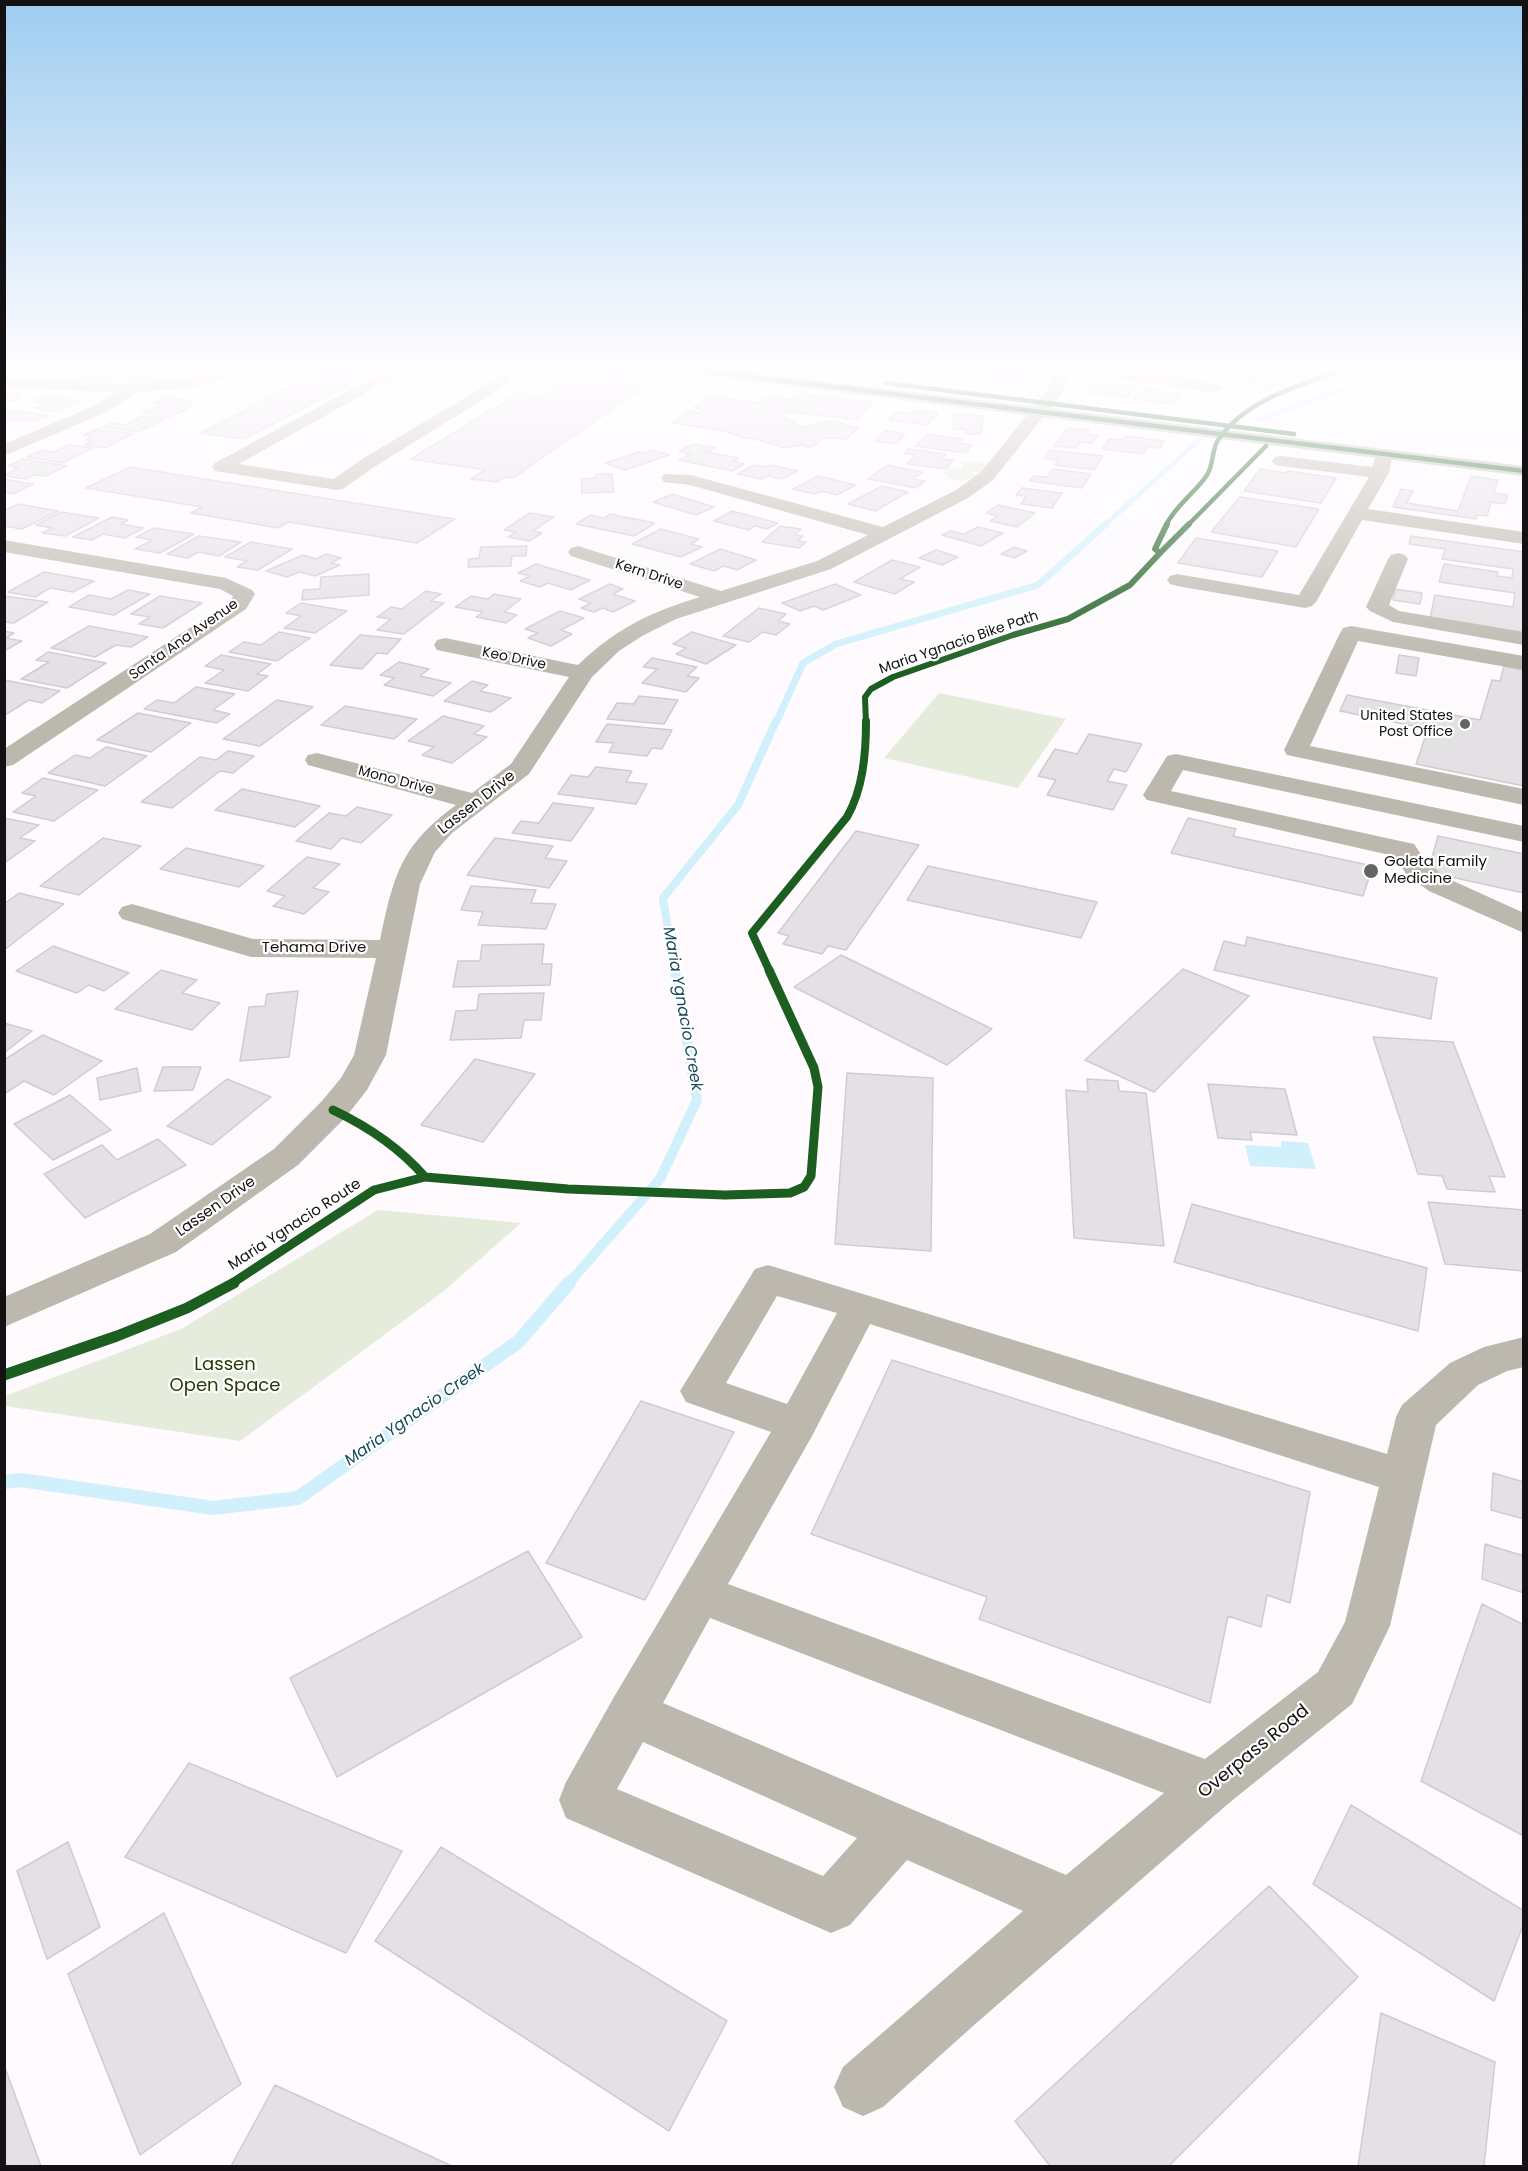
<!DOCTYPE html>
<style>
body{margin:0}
#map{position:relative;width:1528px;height:2171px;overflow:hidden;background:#fefafe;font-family:Poppins,sans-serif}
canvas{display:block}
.frame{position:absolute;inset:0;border:6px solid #131113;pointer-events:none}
</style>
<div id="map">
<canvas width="1528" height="2171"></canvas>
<div class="frame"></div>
</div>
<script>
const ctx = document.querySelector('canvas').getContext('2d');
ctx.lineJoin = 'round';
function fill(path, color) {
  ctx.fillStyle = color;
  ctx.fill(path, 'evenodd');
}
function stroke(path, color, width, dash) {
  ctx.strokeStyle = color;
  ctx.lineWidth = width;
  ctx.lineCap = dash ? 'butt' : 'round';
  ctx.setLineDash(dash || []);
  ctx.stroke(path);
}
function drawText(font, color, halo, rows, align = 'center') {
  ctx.font = font + ' Poppins,sans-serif';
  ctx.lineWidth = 4.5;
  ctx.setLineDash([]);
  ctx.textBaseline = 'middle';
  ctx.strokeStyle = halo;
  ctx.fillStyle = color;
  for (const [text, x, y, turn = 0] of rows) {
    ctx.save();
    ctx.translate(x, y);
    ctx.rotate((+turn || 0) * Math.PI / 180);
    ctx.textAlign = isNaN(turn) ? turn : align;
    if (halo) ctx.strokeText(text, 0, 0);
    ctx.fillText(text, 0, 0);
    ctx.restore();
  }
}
const green = new Path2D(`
 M25,367H221C159,392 86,378 21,374Z
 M961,462H982L990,466L982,472H970L979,476L962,481L952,480L943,473L951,467L963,468Z
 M939,693L1066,719L1018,788L884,758Z
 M378,1210L521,1223L444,1291L240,1441L5,1406V1396L181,1329Z`);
const water = new Path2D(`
 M1281,1141L1308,1143L1316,1169L1250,1166L1245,1145L1281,1147Z`);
const streamFar4 = new Path2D(`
 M1257,420L1408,367
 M1105,525L1199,440`);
const streamFar3 = new Path2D(`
 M776,723L803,663L836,644L1038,585L1106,524`);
const streamFar2 = new Path2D(`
 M675,972L663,898L738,805L776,721`);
const streamFar1 = new Path2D(`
 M568,1284L660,1179L697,1100L675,970`);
const stream = new Path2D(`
 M4,1482L21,1480L213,1508L298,1498L518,1342L569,1283`);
const building = new Path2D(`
 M331,367H382L244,439L200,433Z
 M902,367H942L935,374L899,370Z
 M952,367H969L990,369L981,379L944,375Z
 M1158,367H1198L1196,370L1180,368L1178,371L1157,368Z
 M1210,367H1249L1234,377L1203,372Z
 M600,369L660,376L513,478L505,477L497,482L471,479L485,470L411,459L519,393L541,396L561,384L575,385Z
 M996,371L1019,373L1016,377L1029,378L1023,385L986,381Z
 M1256,372L1270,375L1276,373L1295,378L1266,389L1247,384L1255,381L1240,377Z
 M1095,383L1135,388L1128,397L1088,393Z
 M1142,387L1156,389L1154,392L1180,395L1174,404L1134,399Z
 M4,393H23L16,401L4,402Z
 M801,394L874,403L856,419L788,412L782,416L801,427L833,421L858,428L846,439L824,438L814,446L808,447L801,445L785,448L755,439L743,438L725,431L672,423L689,411L699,413L703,410L694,407L710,396L759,403L767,397L793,400Z
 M47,395L82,401L54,412L34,408L45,404L29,401Z
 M163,397L193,401L185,405L193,406L170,417L142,413L162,404L152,402Z
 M15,410L48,416L34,421L25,419L4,422V414Z
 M915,410L938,413L927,425L889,420L897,412L912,414Z
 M955,414L984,416L981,434H965L966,429H952Z
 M143,416L165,419L138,432L102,427L111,423L125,425Z
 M1067,428L1089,430L1087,434L1098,436L1092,443L1081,442L1076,448L1054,446Z
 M96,429L133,434L105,448L84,445L93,441L86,440L93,436L83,435Z
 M885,431L905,434L896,444L875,441Z
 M927,434L963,439L959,443L972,445L965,453L915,446Z
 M1126,436L1164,441L1160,448L1148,447L1144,454L1102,449L1109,439L1123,440Z
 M694,444L715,448L707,452L739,458L733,461L744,464L732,471L679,460L690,454L679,451Z
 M69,445L93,448L63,463L27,457L42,450L53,452Z
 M908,449L945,454L941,459L954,460L946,469L907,464L915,455L904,454Z
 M653,450L669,455L625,470L605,463L638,452L643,453Z
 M1050,450L1103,456L1094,470L1055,465L1058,460L1044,458Z
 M23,459L67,466L45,476L35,475L25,479L4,476L18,468L8,466Z
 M755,465L766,467L771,465L798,471L782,479L768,476L762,479L737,474Z
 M887,465L923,472L913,479L925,481L916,488L868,479Z
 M130,467L455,519L417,543L288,522L278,528L191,513L202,507L86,488Z
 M1053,469L1091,474L1082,488L1030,481L1034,476L1047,477Z
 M1260,469L1286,473L1288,471L1336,478L1321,503L1244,491Z
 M596,474H612L614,492L582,493L581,479L596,478Z
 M818,476L856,485L837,495L822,491L815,494L793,489Z
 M1471,476L1498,480L1494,493L1508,495L1505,504L1491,502L1487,516L1477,515L1476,519L1393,507L1401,489L1413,491L1407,503L1458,511Z
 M4,479L33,484L13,494L4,492Z
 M882,486L908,492L875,511L848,504Z
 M1022,488L1062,493L1052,508L1021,504L1026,496L1016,495Z
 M672,494L714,507L696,515L653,502Z
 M1240,497L1319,509L1296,547L1211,532Z
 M18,504L58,511L22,529L4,526V511Z
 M998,505L1035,513L1017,527L990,521L997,516L986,513Z
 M732,511L778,523L767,529L755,526L748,530L714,521Z
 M61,512L99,518L65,536L42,533L52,528L36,525Z
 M530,513L554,517L533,531L542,533L529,541L508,537L516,532L504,530Z
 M610,514L655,523L634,536L576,524L591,515L604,518Z
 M112,517L128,520L121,524L144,528L124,538L103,534L92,540L73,537Z
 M780,526L801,529L795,535L803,536L798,541L806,542L799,548L762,542Z
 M978,527L1003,533L981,546L942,535L951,531L964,534Z
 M154,528L194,534L160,553L135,549L152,540L136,537Z
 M661,529L699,539L691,544L702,547L681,557L632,544Z
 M199,536L241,542L219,556L198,552L188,558L167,554Z
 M1411,536L1524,552V633L1430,618L1435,595L1513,607L1515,593L1439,582L1444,564L1498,572L1497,576L1512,578L1513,569L1442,559L1445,549L1409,544Z
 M1196,538L1278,551L1262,577L1178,563Z
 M251,542L292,549L258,570L237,567L247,561L225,557Z
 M527,546L526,556H512L511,566L468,567L469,559L479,558L481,547Z
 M1014,547L1027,551L1014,558L1001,554Z
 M720,549L756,560L737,570L724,566L714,571L690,564Z
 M936,550L958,557L942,565L919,558Z
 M326,554L341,558L331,563L340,565L315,576L300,572L287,577L266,571L303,555L316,559Z
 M892,560L920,567L900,579L914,582L895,594L854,582Z
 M536,564L590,580L571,590L548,583L540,587L520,581L530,576L518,573Z
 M44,572L94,581L73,592L50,588L35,597L8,592Z
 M369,574V595L302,600L303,590L320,589L321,577Z
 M610,584L623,589L613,594L635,601L613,612L603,608L594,612L581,608L591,603L579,599Z
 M835,584L861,595L823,610L814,606L800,611L782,603Z
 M1395,589L1422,593L1420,604L1393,600Z
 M128,590L150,594L114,615L69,607L89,595L111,599Z
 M426,591L441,594L431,601L444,603L404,634L377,630L391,619L377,617L391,607L402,609Z
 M494,594L521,599L504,612L517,615L506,623L476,617L483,612L455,607L471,596L488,599Z
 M4,596L48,602L14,623L4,622Z
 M160,596L202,603L163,628L139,624L150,617L131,614Z
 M301,603L347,611L315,633L284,628L301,616L286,613Z
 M759,608L786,614L778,621L790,624L776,635L763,632L749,642L723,636Z
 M560,611L584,618L561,630L572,634L551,646L528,638L538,633L525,629Z
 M89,626L148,637L131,647L116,645L95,657L51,648Z
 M4,631L14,633L6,638L22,641L4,651Z
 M279,632L310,638L277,661L229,652L244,642L261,645Z
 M692,632L736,645L706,664L676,654L686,648L673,644Z
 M360,635L401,639L387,654L377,653L362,669L330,665Z
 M48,652L106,663L67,688L21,679L49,662L36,660Z
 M221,655L271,664L257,674L268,676L248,691L205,683L224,670L205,666Z
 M1399,655L1419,658L1416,676L1396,673Z
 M652,658L697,667L687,676L699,678L686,692L642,683L657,669L643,667Z
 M399,662L429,669L420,676L451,683L433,696L384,685L394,678L380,675Z
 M1504,666L1524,670V786L1416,764L1428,729L1340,711L1347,695L1480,720L1492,680L1500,681Z
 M4,680L60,691L42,703L29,700L5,715Z
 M472,681L488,685L480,691L511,698L491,712L444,701Z
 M196,687L235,694L213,710L230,714L217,723L144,709L157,700L174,703Z
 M639,696L678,700L664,724L607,719L617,703L634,704Z
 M277,700L313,707L260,746L223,739Z
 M345,706L417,719L394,739L321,725Z
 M138,713L191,723L151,752L97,740Z
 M443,716L484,726L474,734L487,737L452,763L422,755L434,747L408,741Z
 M607,724L672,730L662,749L652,748L647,756L609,752L614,743L596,742Z
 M1089,734L1142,744L1126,772L1114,769L1107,781L1127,785L1113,810L1047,795L1056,780L1038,776L1055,749L1077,754Z
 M106,747L147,756L105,786L48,773L75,755L90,758Z
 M228,751L254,756L233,773L220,771L172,808L141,802L200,757L216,760Z
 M596,767L632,771L626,782L647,784L636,804L558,794L571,775L588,777Z
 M43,778L98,790L54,821L13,812L36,796L22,793Z
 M242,789L320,806L295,827L215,810Z
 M553,803L594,808L571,841L512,833L521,821L539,823Z
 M357,807L392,815L361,843L342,838L331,849L296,841L329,813L346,816Z
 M4,818L39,825L20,838L35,841L6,862Z
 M1188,818L1236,829L1233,836L1373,866L1363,896L1171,853Z
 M856,831L919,845L846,950L828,946L822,954L783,944L789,936L778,933Z
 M1438,836L1524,854V893L1428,872Z
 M103,838L141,846L79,895L40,886Z
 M495,838L553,846L545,858L567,861L549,888L467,875Z
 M186,848L264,866L239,887L160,869Z
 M307,857L340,864L313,888L329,892L304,914L273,906L285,896L267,891Z
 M928,866L1097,902L1081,938L907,900Z
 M471,886L536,890L531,903L556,904L546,929L478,925L483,912L461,910Z
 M19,893L64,904L4,950V904Z
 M1247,937L1437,978L1431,1019L1214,970L1224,941L1245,946Z
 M544,944L542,964H552L550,985L453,987L458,961H480L482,945Z
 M53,946L129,973L104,991L89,985L77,993L16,971Z
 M841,955L992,1029L947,1065L794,987Z
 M1183,969L1249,996L1154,1092L1085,1060Z
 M161,970L197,980L182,993L220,1003L192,1030L115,1009Z
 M298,991L289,1057L240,1061L249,1007L265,1006L267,994Z
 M544,993L541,1020H524L521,1038L450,1040L456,1011L477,1010L479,994Z
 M4,1023L32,1031L4,1053Z
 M43,1035L102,1061L54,1095L24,1081L4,1094V1060Z
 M1373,1037L1453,1042L1505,1177L1489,1176L1495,1192L1447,1189L1442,1176L1418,1174Z
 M475,1059L535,1074L483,1142L421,1125Z
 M163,1067H201L193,1090L154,1091Z
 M137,1068L141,1091L100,1100L97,1078Z
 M847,1073L933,1078L931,1251L835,1244Z
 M227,1079L271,1097L212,1145L167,1126Z
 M1087,1079L1118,1081L1119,1091L1146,1093L1164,1246L1074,1238L1066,1090L1088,1092Z
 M1208,1084L1285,1089L1297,1135L1250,1132L1252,1140L1218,1138Z
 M70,1095L111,1130L53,1160L14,1124Z
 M158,1139L186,1165L85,1218L44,1174L102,1145L117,1160Z
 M1428,1202L1524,1210V1271L1445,1264Z
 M1192,1204L1427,1268L1418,1331L1174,1262Z
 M892,1360L1310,1492L1290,1603L1267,1595L1261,1627L1228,1616L1210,1703L979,1619L987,1597L811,1534Z
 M641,1401L734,1432L645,1600L546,1563Z
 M1493,1473L1524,1482V1519L1491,1510Z
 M1485,1544L1524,1556V1593L1482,1579Z
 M528,1551L582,1637L337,1777L290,1678Z
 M1482,1604L1524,1625L1522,1835L1421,1781Z
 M189,1763L402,1851L346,1953L125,1857Z
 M1351,1805L1524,1911V1923L1494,2001L1313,1884Z
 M68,1842L100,1927L47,1959L17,1871Z
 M441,1847L727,2021L669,2131L375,1941Z
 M1269,1886L1358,1977L1169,2166H1050L1015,2121Z
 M164,1913L241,2084L140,2155L68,1974Z
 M1381,2013L1495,2062L1484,2166H1358Z
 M4,2065L41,2166H4Z
 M275,2085L452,2166H231Z`);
const minor = new Path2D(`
 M230,367H252L249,370L221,380L186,388L137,392L106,412L4,456V444L94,406L116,392L4,387V377C79,380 157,392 230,367Z
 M427,367H441L443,369L429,377L391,379L239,464L334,479L362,459L496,379L494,376C503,366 513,367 526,367L512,377L508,384L374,467L343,489L337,490L221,472L215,471L212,467L215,463L383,372Z
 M1050,367C1106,366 1165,371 1220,385L1222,388L1214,393L1177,386L1069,373L1062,393L993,480L968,498L831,569L676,619L642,636L619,651L592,677L529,774L452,833L435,852L420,884L386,1055L367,1090L345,1118L298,1165L176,1252L4,1327V1297L150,1234L274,1149L321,1102L341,1078L354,1055L376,958L251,957L122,919L118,913L122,907L132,904L253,939L380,940C394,875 400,846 456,805L308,765L305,760L308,755L317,753L472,793L511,764L569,677L437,650L434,645L437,640L445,638L578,665C617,628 648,613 700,597L571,556L568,552L571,548L578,546L721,591L817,561L868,535L690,485L664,482L661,478L664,474L691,475L883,527L956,490L981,472L1048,389L1054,371Z
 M1384,449L1390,450L1393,454L1389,473L1368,509L1524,532V544L1362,520L1316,602L1312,606L1305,608L1177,586L1170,584L1167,580L1170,576L1177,574L1299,595L1369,477L1281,466L1275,465L1272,461L1275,457L1281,456L1372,467L1378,450Z
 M4,540L226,578L252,590L255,594L246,609L13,765L4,767V749L231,601L233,596L220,589L4,552Z
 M1398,553L1405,555L1408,559L1389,605L1399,611L1524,632V645L1393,622L1370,611L1366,607L1388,559L1391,555Z
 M1351,626L1524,656V670L1358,641L1310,746L1524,789V805L1287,755L1284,750L1340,633L1343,628Z
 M1176,754L1524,826V842L1183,770L1171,791L1414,844L1427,863L1449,879L1524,913V933L1429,891L1407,875L1394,856L1147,800L1143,795L1164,761L1167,756Z
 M768,1265L1387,1454L1396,1417L1402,1405L1450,1363L1484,1347L1524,1337V1367L1507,1371L1478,1385L1436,1425L1390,1626L1352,1704L1229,1803L973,2026L883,2107L863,2116L843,2107L834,2087L843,2067L1023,1911L907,1860L850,1925L831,1933L566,1818L559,1800L566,1782L614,1697L771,1432L686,1402L680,1391L755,1269ZM777,1296L837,1313L787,1404L726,1383ZM870,1324L1379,1487L1345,1622L1318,1672L1205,1759L728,1584L812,1436ZM710,1618L1164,1793L1066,1875L663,1703ZM643,1742L857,1838L823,1876L617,1789Z`);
const major = new Path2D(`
 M664,367H709L1524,466V476L672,372Z`);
const cyclewayFar4 = new Path2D(`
 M672,367L1524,471
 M886,383L1294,434
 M1166,525C1176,505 1195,493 1207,475C1214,464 1212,448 1218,440C1248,397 1303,385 1350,367
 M1188,525L1266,446`);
const cyclewayFar3 = new Path2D(`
 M1160,553L1189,524
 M866,723L865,697L871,689L893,677L1013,635L1068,619L1130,585L1160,553L1155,549L1167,524`);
const cyclewayFar2 = new Path2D(`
 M770,972L752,933L847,817C863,789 866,754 866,721`);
const cyclewayFar1 = new Path2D(`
 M333,1110C369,1127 399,1147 425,1177
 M231,1284L374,1190L425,1177L568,1189L725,1195L790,1193L804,1187L811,1176L818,1087L814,1068L769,970`);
const cycleway = new Path2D(`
 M4,1375L117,1336L187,1308L234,1283`);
const markers = [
 [1465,724,6,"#656365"],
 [1371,871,8,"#656365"]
];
const farStreetnames = [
 ["Kern Drive",649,575,18],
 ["Santa Ana Avenue",184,640,-35],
 ["Maria Ygnacio Bike Path",959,643,-19],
 ["Keo Drive",514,659,12],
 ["Mono Drive",396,781,15]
];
const farPoinames = [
 ["United States",1453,716],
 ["Post Office",1453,732]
];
const streetNames = [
 ["Lassen Drive",477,803,-38],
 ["Tehama Drive",314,948],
 ["Lassen Drive",216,1207,-35],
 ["Maria Ygnacio Route",295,1225,-33]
];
const poiNames = [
 ["Goleta Family",1384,862],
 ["Medicine",1384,879]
];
const waterNames = [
 ["Maria Ygnacio Creek",682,1009,80],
 ["Maria Ygnacio Creek",415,1415,-35]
];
const nearParknames = [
 ["Lassen",225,1365],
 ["Open Space",225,1386]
];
const nearStreetnames = [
 ["Overpass Road",1254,1752,-39]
];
fill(green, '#e5ecdb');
fill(water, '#d0f0fc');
stroke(streamFar4, '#d0f0fc', 5);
stroke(streamFar3, '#d0f0fc', 7);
stroke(streamFar2, '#d0f0fc', 8);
stroke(streamFar1, '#d0f0fc', 10);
stroke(stream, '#d0f0fc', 14);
fill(building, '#e4e1e4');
stroke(building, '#cfcccf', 1.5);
fill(minor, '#bdb8ae');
fill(major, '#bfb9b3');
stroke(cyclewayFar4, '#1b5e20', 4.5);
stroke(cyclewayFar3, '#1b5e20', 6);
stroke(cyclewayFar2, '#1b5e20', 8);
stroke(cyclewayFar1, '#1b5e20', 9);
stroke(cycleway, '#1b5e20', 11);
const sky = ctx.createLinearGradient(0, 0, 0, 671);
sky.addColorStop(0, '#9eccf0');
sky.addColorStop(0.55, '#fffdff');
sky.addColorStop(1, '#fffdff00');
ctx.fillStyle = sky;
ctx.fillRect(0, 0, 1528, 671);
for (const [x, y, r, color] of markers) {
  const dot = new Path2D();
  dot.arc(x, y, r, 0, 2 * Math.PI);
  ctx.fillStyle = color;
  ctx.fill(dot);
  stroke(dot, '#fff', 2);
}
drawText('14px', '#131113', '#fff', farStreetnames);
drawText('14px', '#131113', '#fff', farPoinames, 'right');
drawText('15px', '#131113', '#fff', streetNames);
drawText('15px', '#131113', '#fff', poiNames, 'left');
drawText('italic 16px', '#184a58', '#fff', waterNames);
drawText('18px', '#283905', '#fff', nearParknames);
drawText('18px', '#131113', '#fff', nearStreetnames);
</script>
